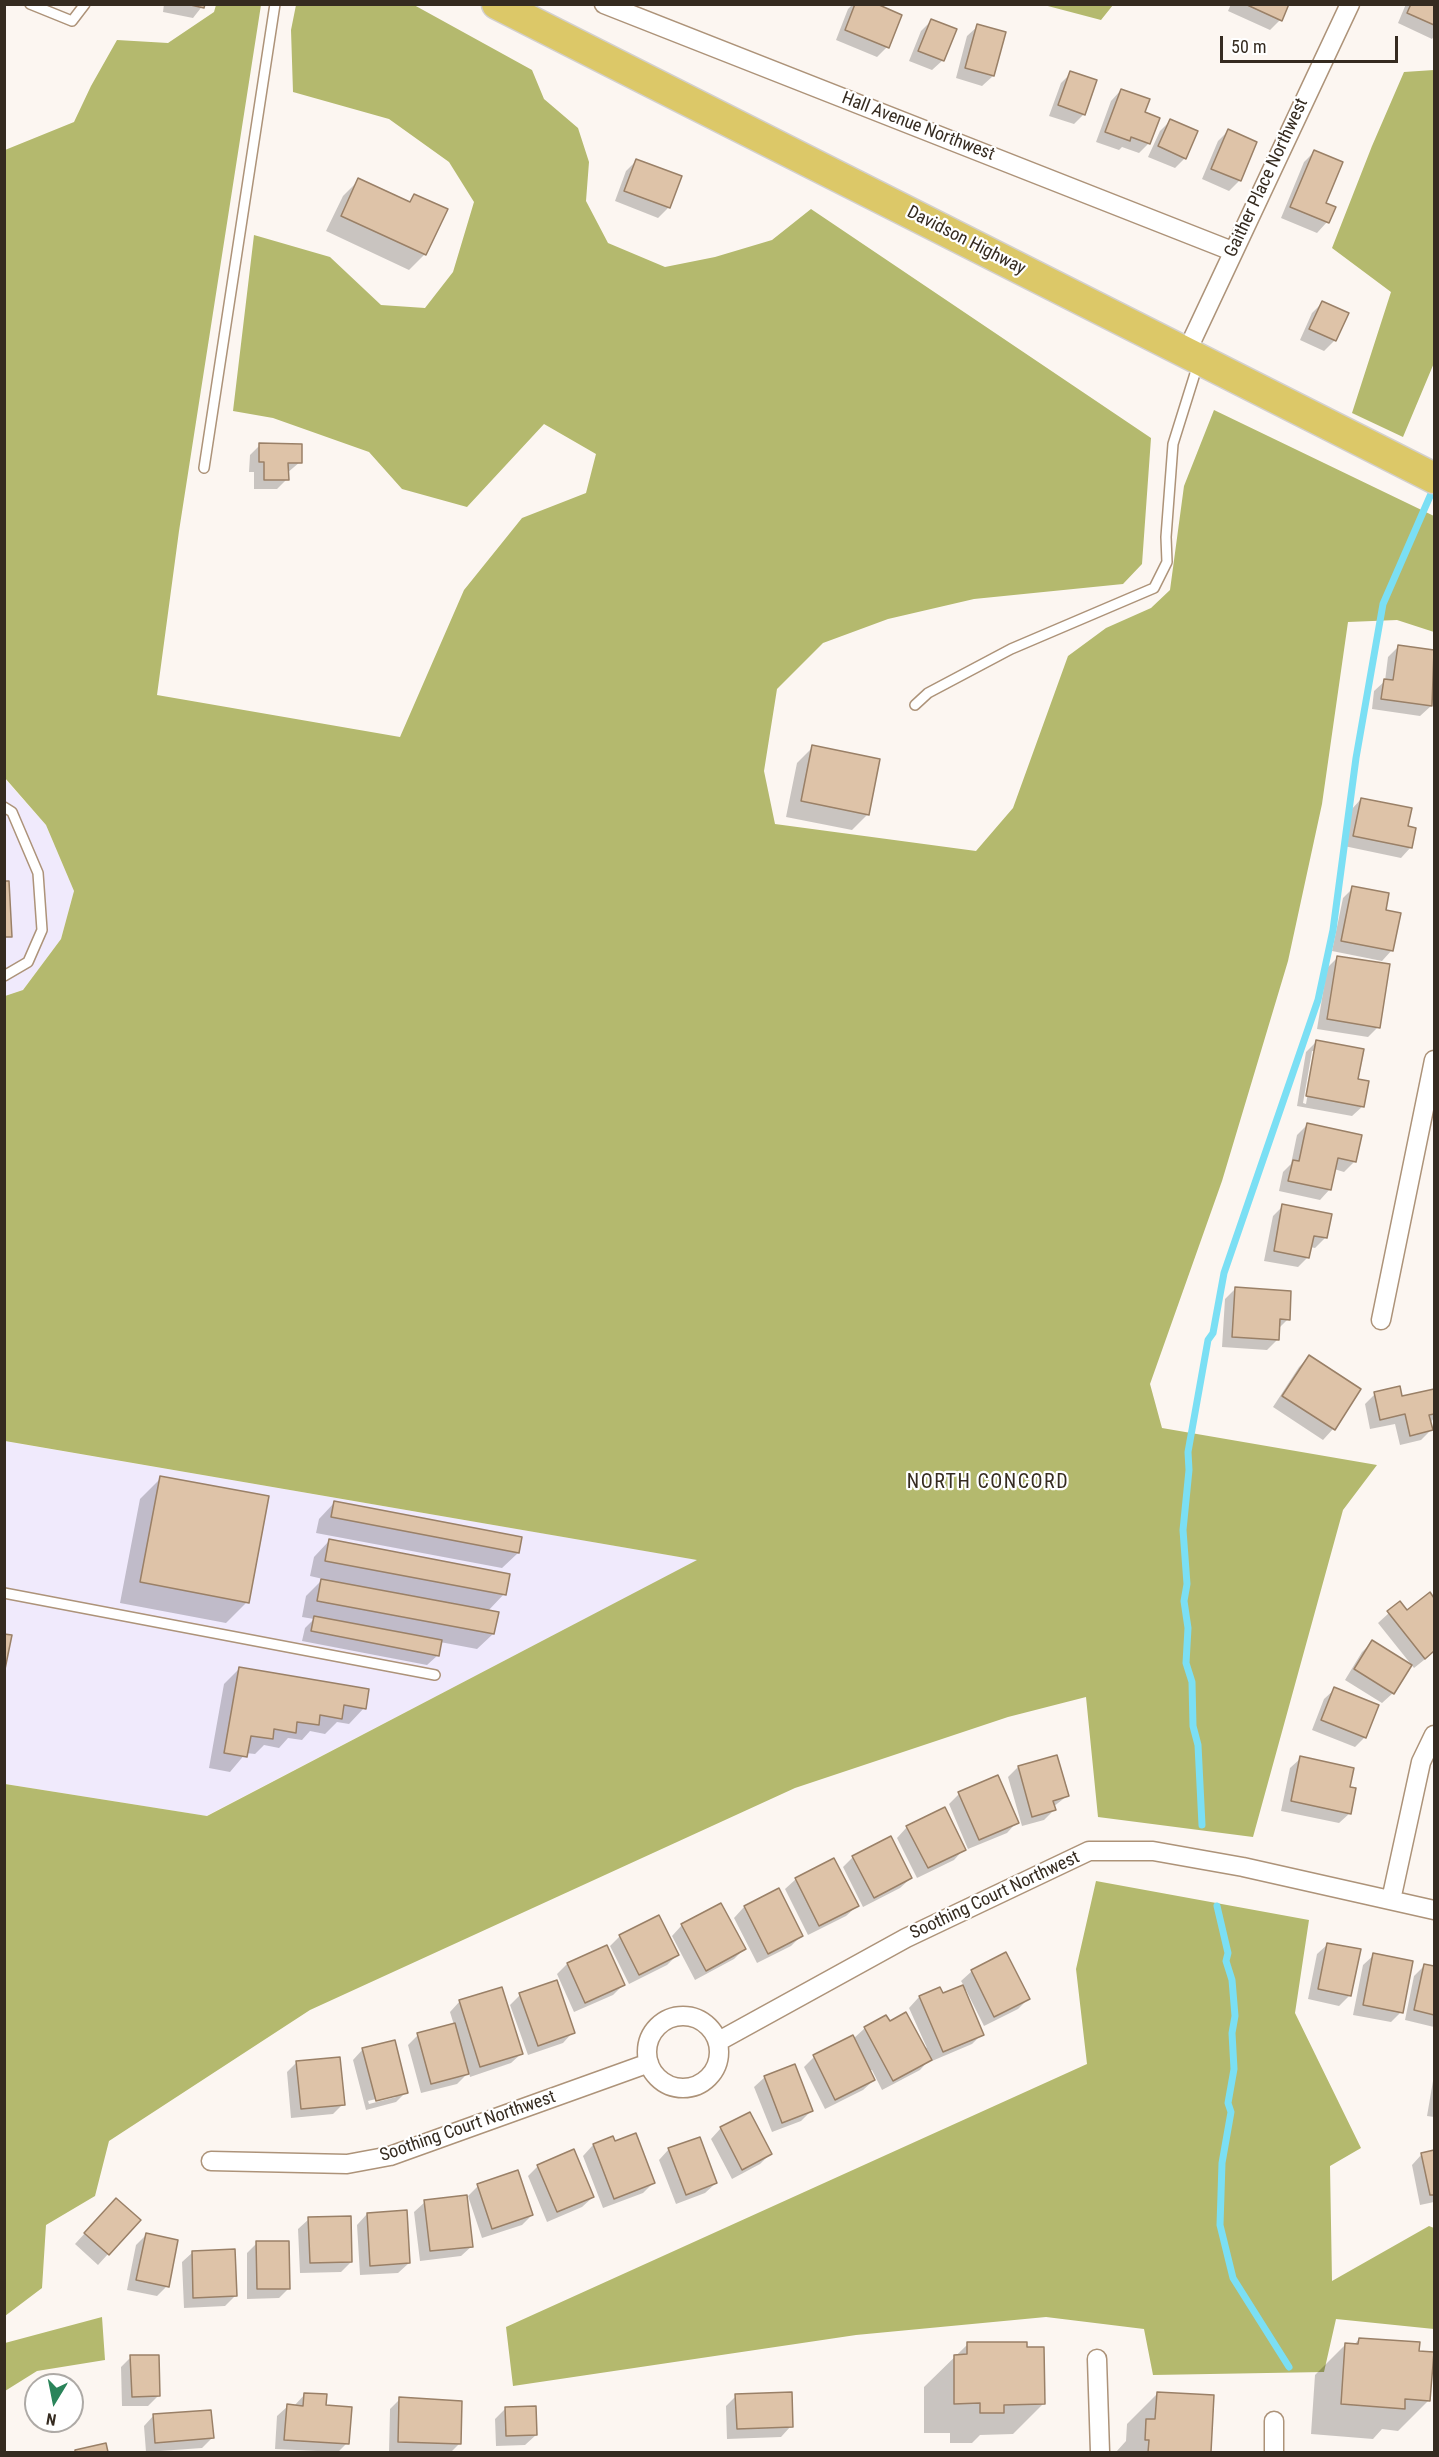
<!DOCTYPE html>
<style>
body{margin:0}
#map{position:relative;width:1439px;height:2457px;overflow:hidden;background:#fcf6f1;font-family:"Roboto Condensed",sans-serif}
canvas{display:block}
.frame{position:absolute;inset:0;border:6px solid #352b20;pointer-events:none}
.north{position:absolute;left:24px;top:2373px;width:60px;height:60px;box-sizing:border-box;background:#fff;border:2px solid #aeaaa6;border-radius:50%;rotate:190deg;font-size:16px;font-weight:700;line-height:24px;text-align:center;color:#352b20}
.north::after{content:'';display:block;margin:auto;width:21px;height:27px;background:#2a845a;clip-path:polygon(50% 0,100% 100%,50% 72%,0 100%)}
.scale{position:absolute;left:1220px;top:36px;width:178px;height:27px;box-sizing:border-box;border:3px solid #352b20;border-top:0;padding-left:8px;font-size:18px;line-height:21px;white-space:nowrap;color:#352b20;-webkit-text-stroke:4px #fff;paint-order:stroke}
</style>
<div id="map">
<canvas width="1439" height="2457"></canvas>
<div class="frame"></div>
<div class="north">N</div>
<div class="scale">50 m</div>
</div>
<script>
const ctx = document.querySelector('canvas').getContext('2d');
ctx.lineJoin = 'round';
function fill(path, color) {
  ctx.fillStyle = color;
  ctx.fill(path, 'evenodd');
}
function stroke(path, color, width, dash) {
  ctx.strokeStyle = color;
  ctx.lineWidth = width;
  ctx.lineCap = dash ? 'butt' : 'round';
  ctx.setLineDash(dash || []);
  ctx.stroke(path);
}
function drawText(font, color, halo, rows, align = 'center') {
  ctx.font = font + ' "Roboto Condensed",sans-serif';
  ctx.lineWidth = 4.5;
  ctx.setLineDash([]);
  ctx.textBaseline = 'middle';
  ctx.strokeStyle = halo;
  ctx.fillStyle = color;
  for (const [text, x, y, turn = 0] of rows) {
    ctx.save();
    ctx.translate(x, y);
    ctx.rotate((+turn || 0) * Math.PI / 180);
    ctx.textAlign = isNaN(turn) ? turn : align;
    if (halo) ctx.strokeText(text, 0, 0);
    ctx.fillText(text, 0, 0);
    ctx.restore();
  }
}
const industrial = new Path2D(`
 M4,778L46,825L74,891L61,939L23,990L5,996Z
 M4,1441L698,1560L206,1816L5,1784Z`);
const forest = new Path2D(`
 M216,5H261L179,531L157,695L400,737L464,590L522,518L586,493L596,454L544,424L467,507L402,489L369,452L273,418L233,411L254,235L330,257L381,305L425,308L453,272L474,202L449,162L389,119L293,92L291,30L296,5H414L532,70L544,99L578,128L589,162L586,201L608,243L665,267L715,257L772,240L811,209L1151,438L1142,564L1123,584L974,599L888,619L823,643L777,689L764,771L775,824L976,851L1013,808L1068,656L1106,628L1151,608L1170,590L1184,486L1214,410L1434,516V632L1397,620L1348,622L1322,804L1288,961L1222,1181L1150,1384L1162,1428L1377,1465L1343,1510L1253,1837L1098,1817L1086,1697L1008,1717L795,1788L310,2010L109,2141L95,2196L46,2225L42,2288L5,2316V1784L207,1816L697,1560L5,1441V996L23,990L61,939L74,891L46,825L5,778V150L74,122L91,86L117,40L168,43L214,12Z
 M1044,5L1113,4V5L1101,20Z
 M1434,70V363L1403,437L1352,413L1391,292L1332,248L1372,146L1404,72Z
 M1096,1881L1309,1920L1295,2013L1361,2148L1330,2166L1332,2281L1429,2226L1434,2228V2329L1336,2319L1324,2372L1153,2375L1144,2329L1046,2317L856,2335L513,2386L506,2327L1087,2064L1076,1969Z
 M102,2317L105,2360L37,2371L5,2391V2343Z`);
const shadow = new Path2D(`
 M164,4H204L193,18L163,12Z
 M853,4H873L887,47L877,57L836,40L848,9Z
 M1231,4H1288L1280,20L1270,30L1228,11Z
 M1406,4H1434V36L1432,39L1398,23Z
 M932,20L943,60L932,70L909,61L921,31Z
 M978,26L993,76L982,86L956,78L967,36Z
 M1071,73L1084,114L1074,124L1049,116L1061,83Z
 M1121,90L1143,113L1149,143L1139,153L1122,147L1119,150L1096,142L1111,101Z
 M1170,121L1185,158L1175,168L1148,157L1160,131Z
 M1228,131L1240,180L1229,191L1202,179L1218,141Z
 M1314,152L1324,204L1334,208L1327,222L1317,233L1281,218L1304,162Z
 M636,161L680,177L668,208L658,218L615,201L626,171Z
 M359,180L408,203L415,195L425,254L409,270L326,231L343,196Z
 M1322,303L1335,340L1324,351L1300,340L1312,313Z
 M260,445L300,462L287,473V479L277,489H254V472H249L250,455Z
 M1399,646L1434,652V688L1431,706L1420,716L1372,709L1374,691L1385,681L1388,657Z
 M813,747L868,814L852,830L786,817L797,763Z
 M1361,799L1406,827L1411,847L1401,858L1344,846L1351,810Z
 M1353,888L1384,911L1392,950L1382,961L1332,951L1343,898Z
 M1338,957L1378,1027L1368,1037L1317,1029L1327,968Z
 M1316,1042L1357,1081L1363,1106L1352,1116L1297,1106L1306,1052ZM1312,1051H1315L1306,1104L1303,1103Z
 M1307,1125L1355,1161L1344,1172L1334,1169L1330,1189L1320,1200L1279,1191L1283,1172L1291,1164L1297,1135Z
 M1283,1206L1326,1237L1315,1248L1310,1247L1308,1257L1298,1267L1264,1261L1273,1216Z
 M1235,1289L1288,1319L1278,1329L1277,1340L1267,1350L1222,1347L1225,1299Z
 M1309,1357L1359,1390L1333,1429L1323,1440L1273,1407L1299,1367Z
 M1434,1391V1418L1431,1422V1430L1421,1440L1400,1445L1395,1424L1370,1429L1365,1404L1375,1394L1401,1398Z
 M161,1478L247,1602L226,1623L120,1603L140,1499Z
 M334,1503L518,1553L502,1568L316,1533L319,1519Z
 M329,1541L504,1594L487,1612L493,1634L477,1649L440,1642L438,1655L427,1665L302,1641L305,1628L314,1619L302,1617L306,1596L323,1579L310,1576L314,1557Z
 M1429,1594L1434,1601V1652L1414,1668L1378,1623L1400,1603L1407,1612Z
 M1372,1642L1393,1693L1382,1703L1345,1680L1362,1652Z
 M240,1668L364,1708L349,1724L337,1722L325,1734L310,1731L302,1740L288,1738L279,1748L264,1745L255,1754L246,1753L230,1772L209,1768L224,1684Z
 M1335,1689L1365,1737L1355,1747L1312,1730L1324,1699Z
 M1301,1758L1348,1788L1350,1813L1339,1823L1281,1811L1290,1768Z
 M1018,1767L1067,1796L1053,1807L1054,1810L1044,1820L1022,1826L1008,1777Z
 M959,1794L1017,1822L1007,1833L968,1849L949,1804Z
 M907,1827L964,1849L954,1860L917,1878L897,1838Z
 M853,1857L911,1878L900,1888L863,1907L843,1867Z
 M796,1879L857,1906L846,1916L808,1935L785,1889Z
 M778,1890L801,1936L791,1946L757,1963L734,1918L744,1907Z
 M682,1925L744,1949L734,1959L695,1980L672,1936Z
 M620,1936L677,1955L667,1965L629,1984L610,1946Z
 M1328,1944L1350,1995L1339,2006L1308,1999L1317,1954Z
 M1374,1955L1401,2012L1391,2022L1353,2015L1363,1965Z
 M567,1964L623,1985L613,1995L574,2012L557,1974Z
 M1424,1966L1434,1968V2027L1405,2020L1414,1976Z
 M972,1971L1028,1999L1018,2009L984,2026L966,1990L964,1991L982,2034L972,2044L932,2061L931,2058L920,2070L882,2090L872,2070L869,2071L874,2080L863,2090L825,2109L804,2067L814,2057L853,2039L865,2028L889,2023L927,2048L909,2008L919,1997L939,1989L942,1995L964,1986L961,1981Z
 M520,1995L573,2032L563,2043L528,2055L510,2005Z
 M460,2001L522,2053L511,2063L470,2077L469,2072L457,2084L421,2093L408,2045L418,2035L454,2025L450,2012Z
 M363,2049L406,2092L396,2102L366,2110L353,2060ZM396,2094V2097L369,2104L368,2101Z
 M297,2062L343,2104L333,2114L291,2118L287,2072Z
 M1434,2075V2117L1427,2116Z
 M765,2077L811,2111L801,2121L772,2132L754,2087Z
 M721,2128L770,2154L760,2164L732,2179L711,2139Z
 M612,2138L654,2182L643,2193L603,2208L583,2156L593,2145Z
 M669,2149L716,2183L705,2193L676,2204L659,2160Z
 M1434,2152V2202L1420,2205L1412,2165L1422,2154Z
 M538,2166L593,2197L582,2207L547,2222L528,2176Z
 M478,2186L532,2215L522,2225L482,2238L468,2196Z
 M425,2202L472,2246L461,2256L420,2261L414,2212Z
 M106,2210L139,2220L98,2265L75,2244Z
 M367,2214L409,2263L398,2273L360,2275L357,2225Z
 M309,2219L351,2262L341,2272L300,2273L298,2229Z
 M147,2234L167,2286L157,2296L127,2290L136,2245Z
 M257,2243L289,2288L279,2298L247,2299V2253Z
 M193,2252L235,2296L225,2306L184,2308L182,2262Z
 M1359,2339L1418,2352L1429,2400L1398,2431L1382,2429L1373,2439L1311,2434L1315,2375L1346,2344L1354,2345Z
 M968,2344L1043,2404L1013,2434L980,2435L972,2443H950V2433H924V2387Z
 M131,2357L159,2395L148,2406H122L121,2367Z
 M305,2394L347,2443L338,2452L275,2449L277,2416L288,2406H294Z
 M1157,2394L1213,2397L1210,2452H1116L1126,2441L1127,2424Z
 M736,2396L791,2426L781,2437L727,2439L726,2406Z
 M400,2399L460,2443L451,2452H389L390,2409Z
 M505,2409L536,2435L525,2445L496,2446L495,2419Z
 M154,2415L212,2438L202,2448L146,2452L144,2426Z`);
const stream = new Path2D(`
 M1202,1825L1198,1745L1193,1726L1192,1682L1186,1663L1188,1628L1184,1601L1187,1584L1183,1530L1189,1470L1188,1452L1208,1340L1213,1333L1224,1273L1318,1000L1333,930L1356,758L1383,604L1434,487
 M1217,1906L1228,1953L1226,1961L1232,1980L1235,2016L1232,2033L1234,2069L1228,2103L1231,2112L1222,2163L1220,2225L1233,2278L1289,2367`);
const building = new Path2D(`
 M186,4H205L204,8Z
 M855,4H877L902,15L889,48L845,30Z
 M1245,4H1289L1282,21Z
 M1411,4H1434V25L1407,13Z
 M931,19L957,29L944,61L918,51Z
 M977,24L1006,32L994,76L965,68Z
 M1070,71L1097,80L1085,115L1058,105Z
 M1121,89L1150,99L1145,112L1160,118L1150,144L1131,137L1130,141L1105,132Z
 M1170,119L1198,131L1186,159L1158,146Z
 M1228,129L1257,142L1241,181L1211,169Z
 M1314,150L1343,162L1326,203L1336,207L1329,223L1290,207Z
 M636,159L682,176L670,208L624,191Z
 M358,178L410,202L414,194L448,209L426,255L341,216Z
 M1322,301L1349,313L1336,341L1309,329Z
 M259,443L302,444V463H288L289,480H264V462H259Z
 M1398,645L1434,650L1432,706L1381,699L1384,679L1393,680Z
 M812,745L880,759L869,815L801,801Z
 M1361,798L1412,808L1408,826L1416,828L1412,848L1353,836Z
 M4,881H9L12,937H4Z
 M1352,886L1389,893L1386,910L1401,913L1393,951L1341,941Z
 M1337,956L1390,964L1380,1028L1327,1019Z
 M1316,1040L1364,1049L1358,1079L1369,1081L1364,1107L1306,1096Z
 M1307,1123L1362,1135L1356,1162L1338,1158L1331,1190L1288,1181L1293,1160L1299,1161Z
 M1282,1204L1332,1214L1327,1238L1314,1236L1309,1258L1274,1251Z
 M1235,1287L1291,1291L1290,1320L1280,1319L1279,1340L1232,1337Z
 M1309,1355L1361,1389L1335,1430L1282,1396Z
 M1400,1386L1402,1396L1434,1389V1414L1429,1415L1433,1430L1410,1436L1405,1414L1380,1420L1374,1392Z
 M160,1476L269,1496L249,1603L140,1582Z
 M334,1501L522,1537L519,1553L331,1517Z
 M329,1539L510,1574L506,1595L325,1561Z
 M321,1579L499,1612L494,1634L317,1601Z
 M1430,1592L1434,1598V1651L1425,1659L1387,1611L1400,1601L1407,1610Z
 M314,1616L442,1640L439,1656L311,1631Z
 M4,1634L12,1635L4,1674Z
 M1372,1640L1412,1665L1394,1694L1354,1669Z
 M239,1667L369,1689L366,1709L344,1705L342,1719L320,1715L319,1725L297,1722L296,1733L274,1729L273,1739L251,1736L247,1757L224,1753Z
 M1334,1687L1379,1705L1366,1738L1321,1720Z
 M1057,1755L1069,1796L1053,1801L1056,1810L1032,1817L1018,1766Z
 M1300,1756L1354,1768L1350,1787L1356,1788L1351,1814L1291,1801Z
 M998,1775L1019,1823L979,1840L958,1792Z
 M945,1807L966,1850L928,1868L906,1826Z
 M891,1836L912,1878L874,1898L852,1856Z
 M834,1858L859,1906L819,1926L795,1878Z
 M779,1888L803,1936L768,1954L744,1906Z
 M721,1903L746,1949L706,1971L681,1924Z
 M659,1915L679,1955L639,1975L619,1935Z
 M1327,1943L1361,1949L1351,1996L1318,1989Z
 M607,1945L625,1985L585,2003L567,1963Z
 M1006,1952L1030,1999L994,2017L971,1970Z
 M1373,1953L1413,1961L1403,2013L1363,2005Z
 M1424,1964L1434,1966V2015L1414,2010Z
 M557,1980L575,2033L538,2046L519,1993Z
 M963,1985L984,2035L943,2052L919,1996L940,1987L943,1993Z
 M502,1987L523,2054L480,2067L459,2000Z
 M906,2012L932,2060L893,2081L864,2027L886,2015L890,2021Z
 M455,2023L469,2074L431,2084L417,2033Z
 M853,2035L875,2080L835,2100L813,2055Z
 M395,2040L408,2093L376,2101L362,2048Z
 M340,2057L345,2105L301,2109L296,2061Z
 M795,2064L813,2111L782,2123L764,2076Z
 M750,2112L772,2154L742,2170L720,2127Z
 M636,2133L655,2183L614,2199L593,2144L613,2136L615,2141Z
 M700,2137L717,2183L686,2195L668,2148Z
 M574,2149L594,2197L557,2212L537,2165Z
 M1434,2150V2195H1430L1421,2153Z
 M518,2170L533,2215L492,2229L477,2184Z
 M467,2195L473,2247L430,2251L424,2200Z
 M116,2198L141,2220L109,2255L84,2233Z
 M407,2210L410,2263L370,2266L367,2213Z
 M351,2216L352,2262L310,2263L308,2217Z
 M146,2233L178,2240L169,2287L136,2280Z
 M256,2241H289L290,2289H257Z
 M235,2249L237,2296L193,2298L192,2251Z
 M1359,2338L1420,2342L1419,2351L1434,2352L1430,2401L1405,2399V2409L1341,2404L1345,2343L1358,2344Z
 M967,2342H1027V2347H1044L1045,2404L1004,2405V2413H980V2403L954,2404V2355L967,2354Z
 M130,2355H159L160,2396L132,2397Z
 M792,2392L793,2427L737,2429L735,2394Z
 M1157,2392L1214,2395L1211,2452H1148L1149,2440H1145L1146,2419H1155Z
 M304,2393L327,2394L326,2405L352,2407L349,2444L284,2440L287,2404L303,2406Z
 M399,2397L462,2401L461,2444L398,2442Z
 M536,2406L537,2435L506,2436L505,2407Z
 M211,2410L214,2438L155,2443L153,2414Z
 M106,2443L108,2452H75V2450Z`);
const lane = new Path2D(`
 M30,4L72,21L85,4
 M204,468L275,4
 M915,705L928,693L1011,649L1154,588L1167,562L1166,537L1173,444L1198,364
 M4,807L12,812L38,873L42,930L28,962L4,976
 M4,1593L435,1675`);
const street = new Path2D(`
 M604,4L1232,251
 M1186,353L1350,4
 M1381,1320L1434,1060
 M1391,1900L1421,1762L1434,1735
 M647 2052a36 36 0 1 1 72 0a36 36 0 1 1-72 0Z
 M719,2041L906,1938L1089,1851H1153L1243,1867L1434,1910
 M211,2161L347,2164L390,2156L649,2063
 M1097,2359L1100,2452
 M1274,2452V2421`);
const primary = new Path2D(`
 M497,4L1434,478`);
const streetNames = [
 ["Hall Avenue Northwest",918,127,21],
 ["Gaither Place Northwest",1267,178,-65],
 ["Davidson Highway",966,241,27],
 ["Soothing Court Northwest",995,1896,-25],
 ["Soothing Court Northwest",468,2127,-19]
];
const neighbourhoodNames = [
 ["NORTH CONCORD",988,1483]
];
fill(industrial, '#f0eafc');
fill(forest, '#b4b96e');
fill(shadow, '#0003');
stroke(stream, '#7bdff4', 7);
fill(building, '#dec3a8');
stroke(building, '#9a8067', 1.5);
stroke(lane, '#ad9379', 12);
stroke(street, '#ad9379', 21);
stroke(primary, '#d3d0ce', 33);
stroke(lane, '#fff', 9);
stroke(street, '#fff', 18);
stroke(primary, '#dcc868', 30);
drawText('18px', '#352b20', '#fff', streetNames);
ctx.letterSpacing = '1.5px';
drawText('20px', '#352b20', '#fff', neighbourhoodNames);
ctx.letterSpacing = '0px';
</script>
